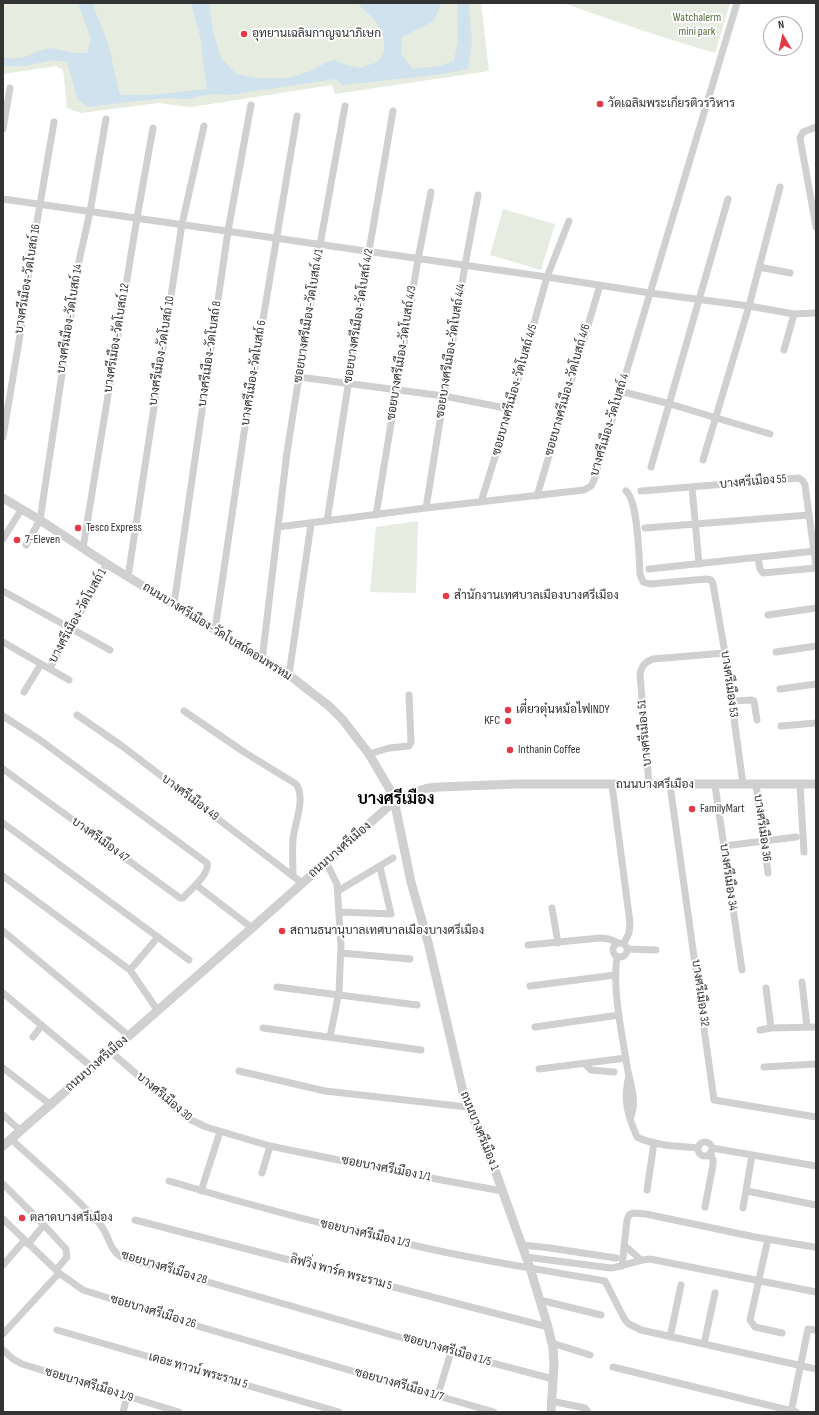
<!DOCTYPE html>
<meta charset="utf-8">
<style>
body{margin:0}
#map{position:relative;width:819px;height:1415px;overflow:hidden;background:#fff;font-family:"Sofia Sans Condensed",sans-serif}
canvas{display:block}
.frame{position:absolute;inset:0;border:4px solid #333;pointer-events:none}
.north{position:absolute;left:763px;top:16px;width:40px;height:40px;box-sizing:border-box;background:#fff;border:1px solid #adadad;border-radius:50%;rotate:351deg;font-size:11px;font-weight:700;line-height:16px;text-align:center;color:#333}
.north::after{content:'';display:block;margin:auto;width:14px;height:18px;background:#e63946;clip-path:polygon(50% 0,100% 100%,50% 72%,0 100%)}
</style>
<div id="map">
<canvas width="819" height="1415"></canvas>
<div class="frame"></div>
<div class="north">N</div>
</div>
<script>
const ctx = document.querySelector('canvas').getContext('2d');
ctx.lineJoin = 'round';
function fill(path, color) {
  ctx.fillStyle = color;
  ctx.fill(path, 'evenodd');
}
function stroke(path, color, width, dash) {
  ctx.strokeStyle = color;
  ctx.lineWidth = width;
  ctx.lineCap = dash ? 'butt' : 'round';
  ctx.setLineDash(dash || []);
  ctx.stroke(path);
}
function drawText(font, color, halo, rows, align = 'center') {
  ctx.font = font + ' "Sofia Sans Condensed",Sarabun,sans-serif';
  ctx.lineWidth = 4;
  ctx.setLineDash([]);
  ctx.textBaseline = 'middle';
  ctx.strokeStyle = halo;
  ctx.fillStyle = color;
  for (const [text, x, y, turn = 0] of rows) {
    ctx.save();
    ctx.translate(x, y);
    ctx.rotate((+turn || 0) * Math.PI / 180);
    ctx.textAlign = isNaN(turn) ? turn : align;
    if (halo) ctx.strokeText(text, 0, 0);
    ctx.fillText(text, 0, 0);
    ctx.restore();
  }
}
const green = new Path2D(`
 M3,3H481L489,71L335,94L332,85L191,107L158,103L81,113L67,108L63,70L56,66L3,74Z
 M563,3H730L715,53C664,38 614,21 563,3Z
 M503,209L555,224L541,270L490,255Z
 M418,521L416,593L370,592L376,527Z`);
const water = new Path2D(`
 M78,3H92L108,43L120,95H151L207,89L200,37L191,3H209L213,32L221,58L236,74L256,78H288L311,71L325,63L334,60L346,65L360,68L378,62L384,53V39L376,21L357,3H441L434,21L402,37L401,54L413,69L439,66L454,61L458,38L457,3H469L472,42L468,69L442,74L343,85L335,79L229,95L212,94L187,99L163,98L87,107L77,98L67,62L54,60L24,66H3V57L12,59L25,57L38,51L51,48L75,53H87L91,39Z`);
const minor = new Path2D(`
 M816,127L803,132L800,138L816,227
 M3,129L10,88
 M3,199L547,277L650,293L749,306L794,314L816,313
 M759,267L790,273
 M784,350L794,314
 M299,377L444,396L510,409
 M620,391L670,404L770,434
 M3,437L22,323L30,263L54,122
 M703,460L749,306L780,187
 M651,467L728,199
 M692,487L699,564
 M626,491C638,501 639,556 640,574L643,582L650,584L706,579L711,580L713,584L725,653L743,784
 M641,491L799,478L803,481L805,485L816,566
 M537,496L600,285
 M481,502L510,409L547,277L569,221
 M426,508L465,265L478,195
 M376,515L418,259L431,192
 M327,521L369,251L393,111
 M278,527L426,508L584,490L591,486L594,480L737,3
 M645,528L809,515
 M3,539L21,510
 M26,545L40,520L79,261L90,212L106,119
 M83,548L137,218L153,128
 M758,558L760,569L763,573L816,568
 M649,569L815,551
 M128,577L182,224L204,126
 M3,591L110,650
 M174,604L228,231L251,105
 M768,615L816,608
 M215,630L244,433L297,116
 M3,642L69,680
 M776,652L816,646
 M262,660L287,452L320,245L345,106
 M50,668L107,564
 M289,675L311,524
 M780,689L816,684
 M24,692L41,664
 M732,701L752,700L754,701L757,720
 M184,711L244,752L296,784C306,798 295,822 293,839C292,851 293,864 293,876
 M77,715L122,746L302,883
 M3,716L40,740L207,863C210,874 190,890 183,898H180L3,769
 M781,726L816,723
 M369,754L389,748L409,746L411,742L409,695
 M756,784L768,873
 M800,784L804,852
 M612,785L630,923L629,933L624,943
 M649,785L640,674C642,665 645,662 653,659L725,653
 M670,785L714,1100L816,1117
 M715,785L742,970
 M3,823L189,960
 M724,846L796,837
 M326,862L337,884L341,946L339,992L330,1037
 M3,876L130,970L158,1011
 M196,885L252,928
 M338,891L393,858
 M552,908L558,943
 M339,912L391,914L380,867
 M3,931L129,1036
 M613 950a7 7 0 1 1 14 0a7 7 0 1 1-14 0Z
 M528,945L600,938L609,939L616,942
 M627,949L656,950
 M341,953L410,959
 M617,957C612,989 622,1033 627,1066C630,1085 638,1100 630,1119
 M130,970L158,937
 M802,982L807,1027
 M530,986L615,975
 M277,987L417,1005
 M766,988L771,1028
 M3,993L93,1068
 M535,1027L619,1015
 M263,1028L421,1050
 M760,1030L771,1028L816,1027
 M33,1037L42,1025
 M111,1052L187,1118L206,1127L270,1146L387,1170L502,1191
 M585,1064L591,1070L614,1072
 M764,1067L816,1064
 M3,1068L51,1105
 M539,1069L626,1058
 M239,1071L325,1091L467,1107
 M629,1075C623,1101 627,1113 637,1137C655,1146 678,1146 698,1148
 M3,1115L21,1131
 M11,1139C40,1166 72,1192 98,1222C110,1234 107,1247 121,1257L451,1352L553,1379
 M698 1149a7 7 0 1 1 14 0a7 7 0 1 1-14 0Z
 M712,1148L816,1166
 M262,1173L270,1146
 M169,1181C252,1206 336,1228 421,1247C482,1261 544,1270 605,1281L625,1320L629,1324L641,1330L816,1369
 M3,1184L44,1225L66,1249L67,1257L56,1270
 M647,1190L654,1143
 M201,1191L220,1132
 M747,1191L816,1205
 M705,1207L713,1165V1160L710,1153
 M743,1208L752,1155
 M3,1219L59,1273L83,1290L204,1328L494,1412
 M135,1220L548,1327
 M768,1239L750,1320L755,1327L782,1333
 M28,1244L44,1225
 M522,1245L550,1248L616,1258
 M624,1245L641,1260
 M526,1257L611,1268C625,1266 636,1260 650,1259L816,1292
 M3,1265L24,1241
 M622,1266L627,1220L629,1215L633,1213L646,1214L755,1237L814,1247
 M540,1300L601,1315
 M57,1330L339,1412
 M3,1334L59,1273
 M670,1337L681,1285
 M552,1343L590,1355
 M704,1344L715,1293
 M3,1350L13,1359L22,1364L179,1412
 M613,1367L796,1412
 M440,1388L451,1352
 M551,1401L585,1408L588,1412
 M123,1412L127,1397
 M791,1412L808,1329L816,1330`);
const tertiary = new Path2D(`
 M3,498L40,520L107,564L289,675L329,706L343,720L369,754L393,795L411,882L428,942L464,1096L495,1170L530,1268L548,1327L553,1348L554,1365L551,1412
 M3,1146L252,928L389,806L411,793L428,788L440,787L516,784H816`);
const markers = [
 [244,34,4,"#e63946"],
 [600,104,4,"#e63946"],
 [78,528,4,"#e63946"],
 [17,540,4,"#e63946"],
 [446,596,4,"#e63946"],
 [508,710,4,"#e63946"],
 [508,721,4,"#e63946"],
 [510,750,4,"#e63946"],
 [692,809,4,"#e63946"],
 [282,931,4,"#e63946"],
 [22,1218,4,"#e63946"]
];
const parkNames = [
 ["Watchalerm",697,18],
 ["mini park",697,32]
];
const poiNames = [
 ["อุทยานเฉลิมกาญจนาภิเษก",252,34],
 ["วัดเฉลิมพระเกียรติวรวิหาร",608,104],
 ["Tesco Express",86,528],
 ["7-Eleven",25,540],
 ["สำนักงานเทศบาลเมืองบางศรีเมือง",454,596],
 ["เตี๋ยวตุ๋นหม้อไฟINDY",516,710],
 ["KFC",500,721,"right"],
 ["Inthanin Coffee",518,750],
 ["FamilyMart",700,809],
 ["สถานธนานุบาลเทศบาลเมืองบางศรีเมือง",290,931],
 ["ตลาดบางศรีเมือง",30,1218]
];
const streetNames = [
 ["บางศรีเมือง-วัดโบสถ์ 16",28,279,-81],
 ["ซอยบางศรีเมือง-วัดโบสถ์ 4/1",309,316,-81],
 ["ซอยบางศรีเมือง-วัดโบสถ์ 4/2",359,316,-81],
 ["บางศรีเมือง-วัดโบสถ์ 14",70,319,-81],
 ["บางศรีเมือง-วัดโบสถ์ 12",117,338,-81],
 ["บางศรีเมือง-วัดโบสถ์ 10",162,351,-81],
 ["ซอยบางศรีเมือง-วัดโบสถ์ 4/4",451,351,-81],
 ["ซอยบางศรีเมือง-วัดโบสถ์ 4/3",402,353,-81],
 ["บางศรีเมือง-วัดโบสถ์ 8",210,354,-82],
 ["บางศรีเมือง-วัดโบสถ์ 6",254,373,-81],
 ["ซอยบางศรีเมือง-วัดโบสถ์ 4/5",515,390,-74],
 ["ซอยบางศรีเมือง-วัดโบสถ์ 4/6",568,390,-74],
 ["บางศรีเมือง-วัดโบสถ์ 4",610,425,-73],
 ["บางศรีเมือง 55",753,482,-5],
 ["บางศรีเมือง-วัดโบสถ์ 1",78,616,-61],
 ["ถนนบางศรีเมือง-วัดโบสถ์ดอนพรหม",217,632,32],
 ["บางศรีเมือง 53",729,684,82],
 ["บางศรีเมือง 51",645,733,-95],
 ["ถนนบางศรีเมือง",655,785],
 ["บางศรีเมือง 49",190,798,37],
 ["บางศรีเมือง 36",762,828,82],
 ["บางศรีเมือง 47",100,840,36],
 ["ถนนบางศรีเมือง",340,850,-41],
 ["บางศรีเมือง 34",728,877,82],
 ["บางศรีเมือง 32",700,993,82],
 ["ถนนบางศรีเมือง",97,1064,-41],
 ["บางศรีเมือง 30",164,1097,40],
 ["ถนนบางศรีเมือง 1",479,1131,68],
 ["ซอยบางศรีเมือง 1/1",386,1169,11],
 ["ซอยบางศรีเมือง 1/3",365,1234,13],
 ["ซอยบางศรีเมือง 28",164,1268,17],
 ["ลิฟวิ่ง พาร์ค พระราม 5",341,1273,15],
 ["ซอยบางศรีเมือง 26",153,1312,17],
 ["ซอยบางศรีเมือง 1/5",447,1350,16],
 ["เดอะ ทาวน์ พระราม 5",198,1371,16],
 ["ซอยบางศรีเมือง 1/9",89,1385,17],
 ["ซอยบางศรีเมือง 1/7",399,1385,16]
];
const districtNames = [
 ["บางศรีเมือง",396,800]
];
fill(green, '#e6ecdf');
fill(water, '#cfe2ee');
stroke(minor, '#d0d0d0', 7);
stroke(tertiary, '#d0d0d0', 9);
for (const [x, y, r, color] of markers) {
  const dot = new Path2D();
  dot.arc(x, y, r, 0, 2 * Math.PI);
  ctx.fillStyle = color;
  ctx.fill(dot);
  stroke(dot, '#fff', 1.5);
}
drawText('12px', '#56703f', '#fff', parkNames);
drawText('12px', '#333', '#fff', poiNames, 'left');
drawText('12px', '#333', '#fff', streetNames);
drawText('bold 16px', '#000', '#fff', districtNames);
</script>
